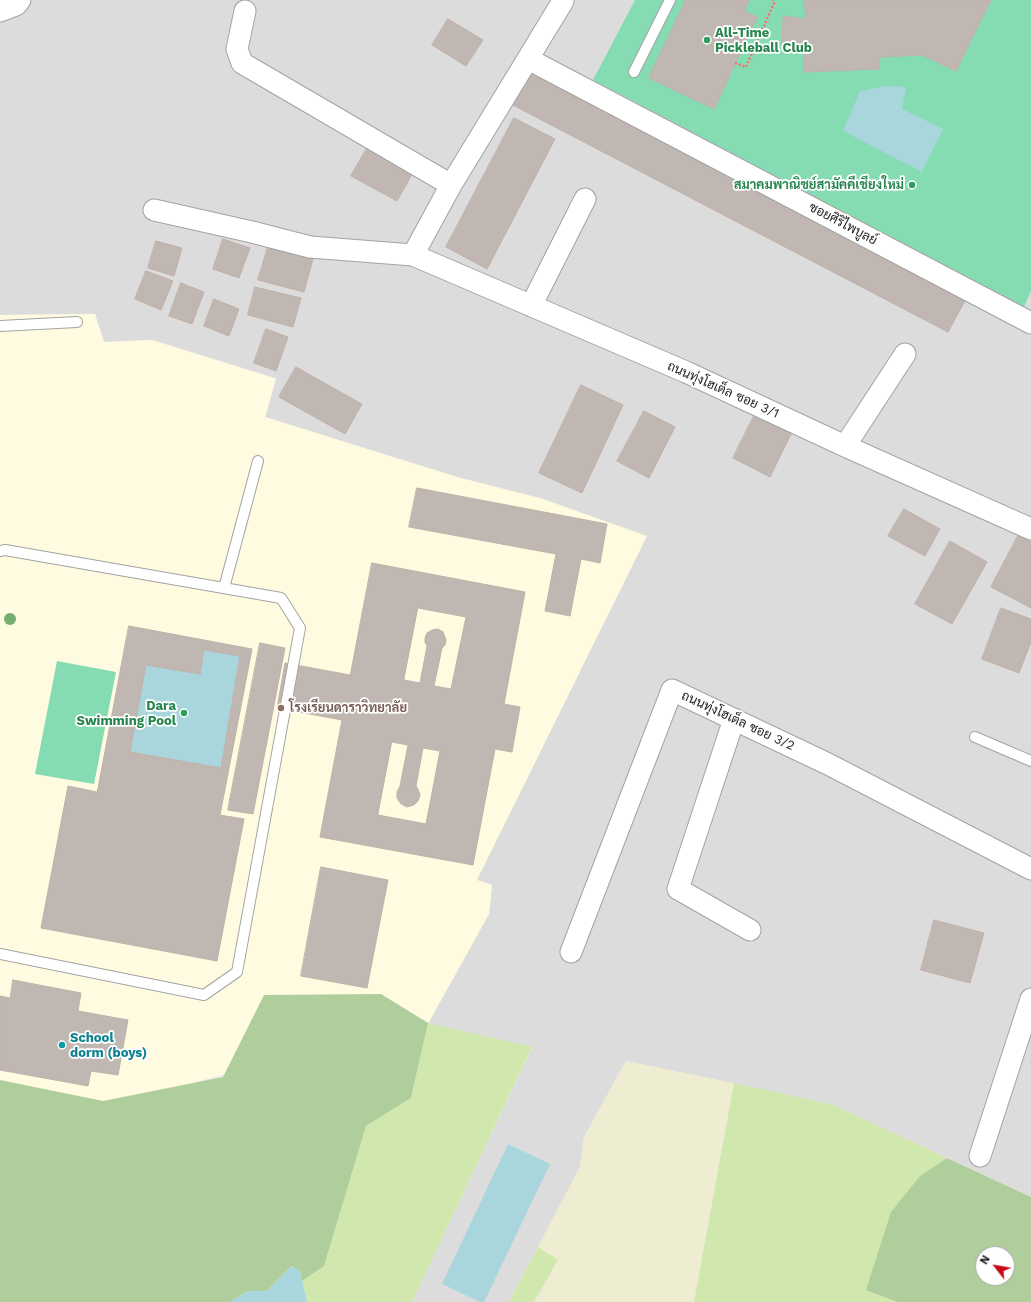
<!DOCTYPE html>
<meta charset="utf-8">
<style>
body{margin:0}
#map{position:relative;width:1031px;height:1302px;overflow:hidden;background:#f0ebe6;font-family:"Work Sans",sans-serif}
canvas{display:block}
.north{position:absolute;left:975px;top:1246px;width:40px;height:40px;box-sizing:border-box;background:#fff;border:1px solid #a5a5a5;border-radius:50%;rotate:301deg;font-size:11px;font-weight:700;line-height:16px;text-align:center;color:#1f1f1f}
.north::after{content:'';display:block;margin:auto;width:14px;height:18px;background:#c9061a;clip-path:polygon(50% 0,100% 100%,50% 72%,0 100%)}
</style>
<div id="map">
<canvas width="1031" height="1302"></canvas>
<div class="north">N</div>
</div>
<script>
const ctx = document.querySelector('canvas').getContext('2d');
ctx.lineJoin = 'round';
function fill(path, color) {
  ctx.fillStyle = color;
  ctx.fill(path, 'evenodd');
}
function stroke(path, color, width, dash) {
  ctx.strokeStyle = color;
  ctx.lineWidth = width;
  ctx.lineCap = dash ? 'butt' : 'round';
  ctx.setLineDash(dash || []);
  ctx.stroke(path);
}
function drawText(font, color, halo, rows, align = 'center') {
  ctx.font = font + ' "Work Sans",Sarabun,sans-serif';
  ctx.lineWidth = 3.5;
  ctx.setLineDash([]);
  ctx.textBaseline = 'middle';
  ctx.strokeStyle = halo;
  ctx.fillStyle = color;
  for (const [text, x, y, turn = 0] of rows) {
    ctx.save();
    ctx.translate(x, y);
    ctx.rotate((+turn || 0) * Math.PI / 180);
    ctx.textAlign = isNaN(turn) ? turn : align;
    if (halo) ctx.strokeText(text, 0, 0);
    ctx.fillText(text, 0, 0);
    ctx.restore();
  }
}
const residential = new Path2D(`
 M0,0H1031V1197L834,1105L626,1061L584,1137L580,1167L509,1302H412L532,1048L428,1023L489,914L492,885L477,880L543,499L457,477L265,417L276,378L152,340L104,342L95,314L0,315Z`);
const education = new Path2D(`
 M95,314L104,342L152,340L276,379L265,417L457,477L543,499L647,536L477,880L492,885L489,914L429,1022L0,1132V315Z`);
const farmland = new Path2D(`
 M626,1061L734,1083L694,1302H534L558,1261L538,1247L580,1167L584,1137Z`);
const grass = new Path2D(`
 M428,1023L532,1047L412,1302H307L302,1281L324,1266L366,1126L411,1098Z
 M734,1083L834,1105L947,1158L920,1177L866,1290L897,1302H694Z
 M538,1247L558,1260L534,1302H509Z`);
const forest = new Path2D(`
 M381,994L428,1023L411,1098L366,1126L324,1266L302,1281L300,1271L292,1266L267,1291H248L230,1302H0V1080L103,1101L223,1077L264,995Z
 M947,1158L1031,1197V1302H897L866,1290L891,1212L920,1176ZM983,1254H1007V1278H983Z`);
const pitch = new Path2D(`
 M635,0H1031V291L1024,307L593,80Z
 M57,661L116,672L94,784L35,774Z`);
const water = new Path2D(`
 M886,86L906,87L902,109L943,129L922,172L843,131L860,91Z
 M204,650L240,656L221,768L130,752L146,665L200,674Z
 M508,1144L550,1164L484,1302H480L442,1284Z
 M292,1266L300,1271L307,1302H230L248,1291H267Z`);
const building = new Path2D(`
 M686,0H749L744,11L757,17L714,109L649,78Z
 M804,0H991L956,71L922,55L880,57L879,69L804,72V53L782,50L783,16L806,19Z
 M448,19L483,40L466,66L432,45Z
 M528,70L966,299L948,332L509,103Z
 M514,118L555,139L487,269L446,247Z
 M370,143L415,169L397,201L351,176Z
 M223,239L250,248L239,278L213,269Z
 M156,241L182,248L174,276L148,268Z
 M268,247L313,259L304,292L258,280Z
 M146,271L173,281L161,310L135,299Z
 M181,283L204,292L192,324L169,316Z
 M255,287L301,298L293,327L248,315Z
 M214,299L239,309L229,336L204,326Z
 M266,329L288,337L276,371L254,363Z
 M296,367L362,404L345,434L279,397Z
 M581,385L623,405L582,493L539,473Z
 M644,411L675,427L649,478L617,461Z
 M755,414L792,432L770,477L733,458Z
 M417,488L607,524L600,563L581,559L570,616L545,611L556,554L409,527Z
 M904,509L940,529L925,556L888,536Z
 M1018,536L1031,542V608L991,587Z
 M950,541L987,562L952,624L915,604Z
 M372,563L525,592L504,704L520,707L512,752L495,749L473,865L320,837L342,720L277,708L285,663L350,675ZM418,608L466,617L451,689L434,686L442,648L445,645L446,640L443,632L438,629L432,630L427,633L425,638V642L427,646L420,683L404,680ZM392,742L408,745L400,786L397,792V798L401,804L407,807L414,805L418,801L420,795L418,789L416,786L423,748L440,751L426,824L378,815Z
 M1001,608L1031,619V642L1019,673L982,659Z
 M129,626L252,649L220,815L244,819L217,961L41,928L68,786L97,792ZM204,650L240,656L221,768L130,752L146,665L200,674Z
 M260,643L285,648L253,814L228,810Z
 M321,867L388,880L367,988L301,976Z
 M934,920L984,933L970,983L921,970Z
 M13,980L81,993L78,1011L128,1020L118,1075L91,1071L88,1086L0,1070V996L10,998Z`);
const path = new Path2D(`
 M735,63L746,67L774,3L773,0`);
const service = new Path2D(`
 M634,72L670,0
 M0,326L77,322
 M0,551L5,550L281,598L300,628L237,972L204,995L0,954
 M224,588L258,461
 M975,737L1031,761`);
const minor = new Path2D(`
 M0,11L16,5L20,0
 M245,11L237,49L242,63L451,185
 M528,59L1031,323
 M154,210L252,232L310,247L413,255L686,372L845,446L1031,529
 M413,255L451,185L563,1L562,0
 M531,306L585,199
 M845,446L905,354
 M734,719L678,889L750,930
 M571,952L672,690L828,764L1031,869
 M980,1156L1031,999`);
const trees = [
 [10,619]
];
const markers = [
 [707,40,4,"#2e9e5b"],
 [912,185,4,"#2e9e5b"],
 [281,708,4,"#8d6e63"],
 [184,713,4,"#2e9e5b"],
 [62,1045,4,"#0f9aa8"]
];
const leisureNames = [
 ["All-Time",715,33,"left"],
 ["Pickleball Club",715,48,"left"],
 ["สมาคมพาณิชย์สามัคคีเชียงใหม่",904,185],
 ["Dara",176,706],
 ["Swimming Pool",176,721]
];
const streetNames = [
 ["ซอยศิริไพบูลย์",843,224,28],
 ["ถนนทุ่งโฮเต็ล ซอย 3/1",723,390,24],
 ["ถนนทุ่งโฮเต็ล ซอย 3/2",738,721,25]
];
const educationNames = [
 ["โรงเรียนดาราวิทยาลัย",289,708]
];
const cultureNames = [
 ["School",70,1038],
 ["dorm (boys)",70,1053]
];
fill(residential, '#dddcdc');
fill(education, '#fefbe1');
fill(farmland, '#eeedd2');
fill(grass, '#d0e8ae');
fill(forest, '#b0ce9c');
fill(pitch, '#86dcb2');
fill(water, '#a8d6dc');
fill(building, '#c0b7b2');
stroke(building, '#c1b1a9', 1);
stroke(service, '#a3a3a3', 12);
stroke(minor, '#a3a3a3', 23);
stroke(path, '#f67171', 2.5, [2, 2]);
stroke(service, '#fff', 10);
stroke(minor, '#fff', 21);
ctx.fillStyle = '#75ae70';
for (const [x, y] of trees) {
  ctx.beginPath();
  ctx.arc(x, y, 6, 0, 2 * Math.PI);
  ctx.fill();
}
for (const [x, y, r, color] of markers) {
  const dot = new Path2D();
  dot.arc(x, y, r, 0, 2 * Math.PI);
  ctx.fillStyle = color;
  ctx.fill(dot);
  stroke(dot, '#fff', 1.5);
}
drawText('bold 13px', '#27864d', '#fff', leisureNames, 'right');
drawText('13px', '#1f1f1f', '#fff', streetNames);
drawText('bold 13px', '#785e54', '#fff', educationNames, 'left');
drawText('bold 13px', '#0d838f', '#fff', cultureNames, 'left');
</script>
